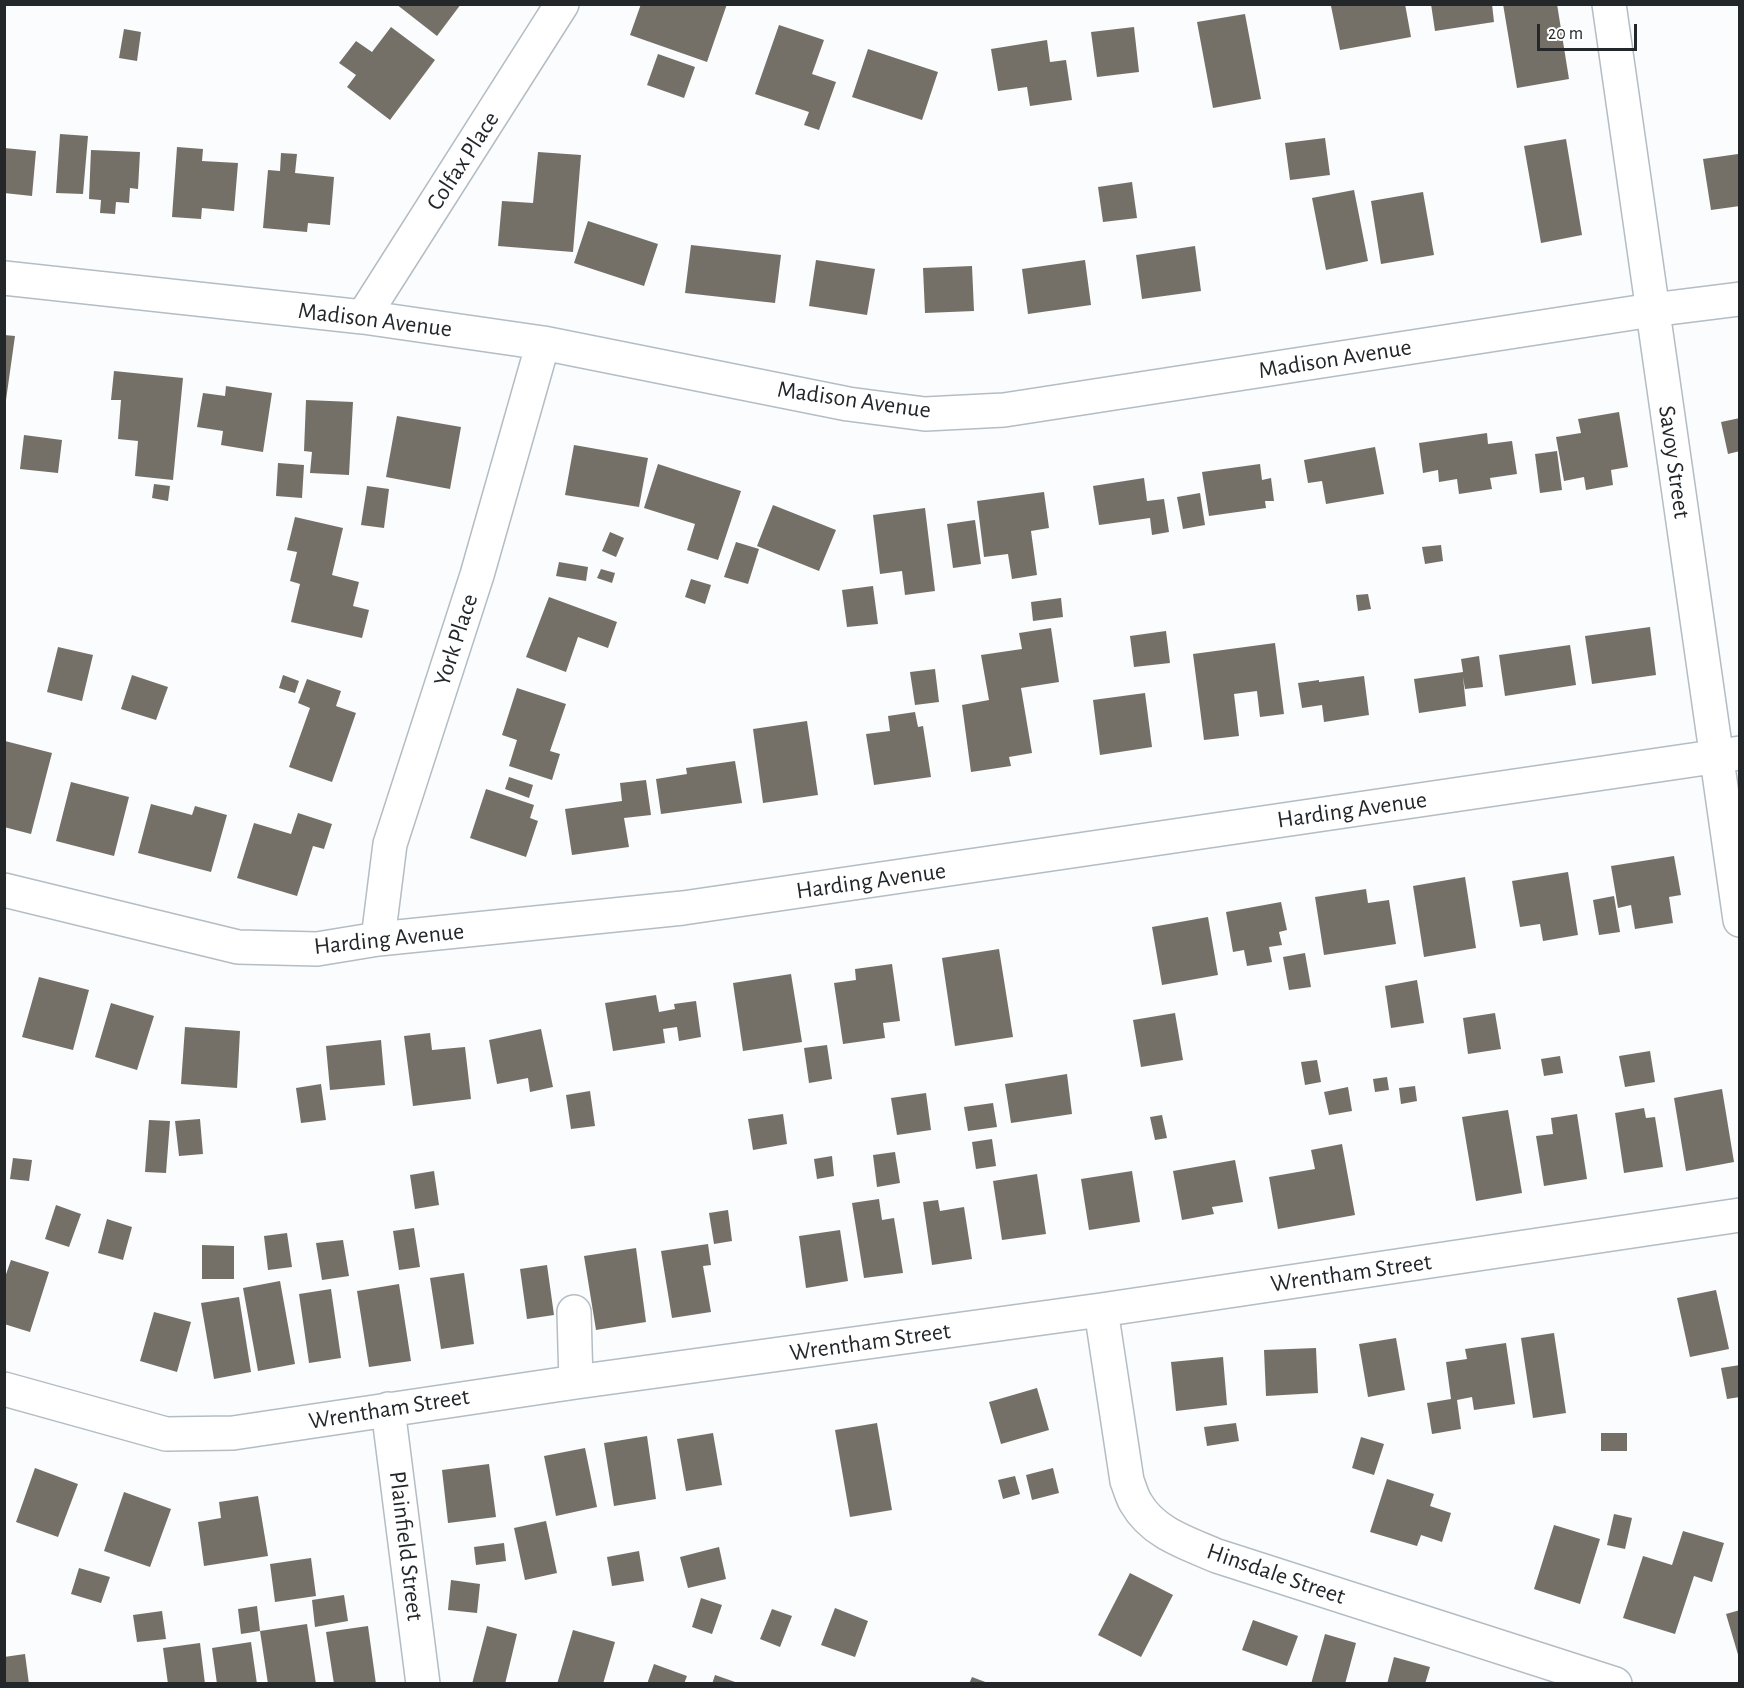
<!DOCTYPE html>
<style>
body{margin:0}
#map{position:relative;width:1744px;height:1688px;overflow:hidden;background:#fafcfd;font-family:"Alegreya Sans",sans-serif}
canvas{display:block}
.frame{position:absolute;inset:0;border:6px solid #24272a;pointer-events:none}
.scale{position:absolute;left:1537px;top:24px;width:100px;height:27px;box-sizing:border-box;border:3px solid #24272a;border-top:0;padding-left:8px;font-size:18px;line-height:21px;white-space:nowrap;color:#24272a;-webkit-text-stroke:4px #fff;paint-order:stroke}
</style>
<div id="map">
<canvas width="1744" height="1688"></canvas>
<div class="frame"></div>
<div class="scale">20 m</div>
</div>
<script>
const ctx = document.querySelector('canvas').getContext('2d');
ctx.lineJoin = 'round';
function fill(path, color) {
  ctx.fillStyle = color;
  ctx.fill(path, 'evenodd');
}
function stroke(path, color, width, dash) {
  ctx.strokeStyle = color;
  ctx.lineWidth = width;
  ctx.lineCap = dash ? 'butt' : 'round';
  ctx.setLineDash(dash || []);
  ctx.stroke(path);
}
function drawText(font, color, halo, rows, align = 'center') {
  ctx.font = font + ' "Alegreya Sans",sans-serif';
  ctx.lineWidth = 6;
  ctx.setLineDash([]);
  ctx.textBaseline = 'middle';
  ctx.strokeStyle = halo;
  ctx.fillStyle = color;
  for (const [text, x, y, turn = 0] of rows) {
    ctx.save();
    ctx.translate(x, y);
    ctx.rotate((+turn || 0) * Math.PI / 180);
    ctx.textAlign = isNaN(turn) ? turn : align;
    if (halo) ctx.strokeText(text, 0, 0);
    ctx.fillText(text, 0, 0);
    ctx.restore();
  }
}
const building = new Path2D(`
 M396,4H461L437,36Z
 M641,4H727L707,62L630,35Z
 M1338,4H1405L1411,37L1340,50L1331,6Z
 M1431,4H1492L1494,22L1435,31Z
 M1503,4H1557L1569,79L1517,88Z
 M1245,14L1261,99L1213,108L1197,22Z
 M779,25L824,40L812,74L836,82L819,130L804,125L809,112L755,94Z
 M391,27L435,60L390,120L347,87L356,75L339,63L356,41L372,52Z
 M1134,27L1139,72L1097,77L1091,32Z
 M124,29L141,32L137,61L119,58Z
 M1047,40L1050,62L1066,60L1072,100L1030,106L1027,87L998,91L991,49Z
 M868,49L938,72L922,120L852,97Z
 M658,54L695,67L684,98L647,85Z
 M60,134L88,136L83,194L56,193Z
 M1325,138L1330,175L1290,180L1285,143Z
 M1566,139L1582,235L1541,243L1524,146Z
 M177,147L203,149L202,161L238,163L234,211L202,208L201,219L172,217Z
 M4,148L36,151L32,196L4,193Z
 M91,150L140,152L138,189L130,188L129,203L116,202L115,214L100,213L101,200L89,199Z
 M538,152L581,155L573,252L498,246L502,201L533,203Z
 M281,153L297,154L295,173L334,177L330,225L308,223L307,232L263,228L268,170L280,171Z
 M1738,154L1740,206L1711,210L1703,159Z
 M1132,182L1137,218L1103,222L1098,187Z
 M1354,190L1368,261L1326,270L1312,198Z
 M1423,192L1434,255L1381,264L1371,201Z
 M588,221L658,244L644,286L574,263Z
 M691,245L781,255L775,303L685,293Z
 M1195,246L1201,291L1142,299L1136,255Z
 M816,260L875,269L867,315L809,306Z
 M1085,260L1091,305L1028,314L1022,269Z
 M972,266L974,311L925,313L923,268Z
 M4,335L15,336L6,400H4Z
 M114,371L183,378L173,480L135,476L138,441L118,439L121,400H111Z
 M226,386L272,393L263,452L221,445L223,431L197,427L203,393L225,396Z
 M306,400L353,402L349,475L310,473L312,452L304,451Z
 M1619,412L1628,467L1611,470L1613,485L1586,490L1584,477L1564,481L1556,437L1581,433L1578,419Z
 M397,416L461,427L450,489L386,477Z
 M1740,418V451L1728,454L1721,422Z
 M1487,433L1488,444L1512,441L1517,474L1490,478L1492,489L1459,494L1457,479L1439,482L1438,470L1423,473L1419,443Z
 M24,435L62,440L58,473L20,469Z
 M574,445L648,458L639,507L565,495Z
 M1375,447L1384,494L1326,504L1322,481L1308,483L1304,460Z
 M1557,451L1562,490L1540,493L1535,454Z
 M278,463L304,465L302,498L276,496Z
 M658,464L741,491L718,560L687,550L695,524L644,508Z
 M1260,464L1262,480L1271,478L1274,501H1265L1266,508L1209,516L1202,472Z
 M1144,478L1147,501L1164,499L1169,532L1152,535L1150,518L1099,525L1093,486Z
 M154,484L170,486L168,501L152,498Z
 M367,486L389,489L384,528L361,525Z
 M1044,492L1049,528L1031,531L1037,575L1012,579L1008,554L984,557L977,501Z
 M1200,493L1205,525L1183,529L1177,497Z
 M773,505L836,530L819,571L757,546Z
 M925,508L935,591L905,595L902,571L880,574L873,515Z
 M295,517L343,528L332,575L359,582L353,606L369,610L362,638L291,622L300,584L290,581L297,552L287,550Z
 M975,520L981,564L953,568L947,524Z
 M610,532L624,538L616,557L602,551Z
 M736,542L759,549L748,584L724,577Z
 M1441,545L1443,561L1425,564L1422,547Z
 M559,562L588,567L586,581L556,576Z
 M601,569L615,573L612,583L597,578Z
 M691,579L711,585L705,604L685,597Z
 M873,586L878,624L847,627L842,590Z
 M1368,594L1371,609L1358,611L1356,595Z
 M549,597L617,622L608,648L578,637L566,672L526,657Z
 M1061,598L1063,617L1033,621L1031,602Z
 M1650,627L1656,675L1592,684L1585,636Z
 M1051,628L1059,682L1021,688L1032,753L1009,757L1011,766L971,772L962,705L989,700L981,655L1022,649L1019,633Z
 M1166,631L1170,663L1134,667L1130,636Z
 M1275,643L1284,714L1260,717L1257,691L1234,694L1239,736L1204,740L1193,654Z
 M1570,645L1576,685L1505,696L1499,655Z
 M58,647L93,655L82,701L47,692Z
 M1479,656L1483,687L1465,689L1463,677L1466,706L1419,713L1414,679L1463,672L1461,659Z
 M935,669L939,702L915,705L910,672Z
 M132,675L168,687L156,720L121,709Z
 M283,675L299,681L295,693L279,688Z
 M1364,676L1369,715L1324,722L1322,705L1302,708L1298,683L1319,680V682Z
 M307,679L341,691L336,706L356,713L332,782L289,767L310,708L298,703Z
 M517,688L566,704L550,751L560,754L552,780L509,766L517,740L502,735Z
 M1145,693L1152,747L1100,755L1093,700Z
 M915,712L918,727L923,726L931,777L874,785L866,734L890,731L888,716Z
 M807,721L818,795L763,803L753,729Z
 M5,741L52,753L31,834L4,827Z
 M735,761L742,803L661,814L656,779L687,774L686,768Z
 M509,777L533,785L529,798L505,789Z
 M646,780L651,815L624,818L629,847L572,855L565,809L622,801L620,783Z
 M71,782L129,797L114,856L56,841Z
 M486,789L534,805L530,818L538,821L526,857L470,838Z
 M151,804L192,815L195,806L227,815L211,872L138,853Z
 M298,813L332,824L324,849L313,846L297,896L237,878L254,823L291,834Z
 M1674,856L1681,895L1669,897L1673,923L1635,929L1631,905L1618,908L1611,866Z
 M1568,872L1578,935L1543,941L1540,924L1520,927L1512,881Z
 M1465,877L1476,948L1424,957L1413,886Z
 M1366,889L1368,903L1389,900L1396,944L1324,955L1315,897Z
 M1614,896L1620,932L1599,935L1593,900Z
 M1281,902L1287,930L1279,932L1282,945L1269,947L1272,962L1247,966L1244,950L1233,952L1226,912Z
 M1208,917L1218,975L1162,985L1152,927Z
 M999,949L1013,1037L955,1046L942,958Z
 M1305,953L1311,987L1289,990L1283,957Z
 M892,964L900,1021L883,1023L885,1038L843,1044L834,983L856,980L855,969Z
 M791,974L802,1042L743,1051L733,983Z
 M39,977L89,990L73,1050L22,1037Z
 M1417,980L1424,1023L1391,1028L1385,986Z
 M656,995L659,1012L675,1009L674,1004L696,1001L701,1037L679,1041L677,1027L663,1029L665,1043L613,1051L605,1003Z
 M111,1003L154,1016L137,1070L95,1057Z
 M1175,1013L1183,1060L1141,1067L1133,1020Z
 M1495,1013L1501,1049L1468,1054L1463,1018Z
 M185,1027L240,1031L237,1088L181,1084Z
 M541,1029L553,1087L530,1092L528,1078L497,1084L489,1040Z
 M430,1033L432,1050L465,1047L471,1099L413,1106L404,1036Z
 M381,1040L385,1085L330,1090L326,1046Z
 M827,1045L832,1079L809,1083L804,1048Z
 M1650,1051L1655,1082L1625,1087L1619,1056Z
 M1560,1056L1563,1073L1544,1076L1541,1059Z
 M1317,1060L1321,1082L1305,1085L1301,1062Z
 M1067,1074L1072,1114L1011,1123L1005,1084Z
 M1387,1077L1389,1090L1375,1092L1373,1079Z
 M321,1084L326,1120L301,1123L296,1088Z
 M1415,1086L1417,1101L1401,1104L1399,1088Z
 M1348,1087L1352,1111L1329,1115L1324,1092Z
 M1722,1089L1734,1162L1686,1171L1674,1098Z
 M590,1091L595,1126L571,1129L566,1095Z
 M926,1093L931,1130L897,1135L891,1098Z
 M993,1103L997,1127L968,1131L964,1107Z
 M1644,1108L1646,1118L1655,1117L1663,1167L1624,1173L1615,1113Z
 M1508,1110L1522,1193L1476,1201L1462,1117Z
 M783,1114L787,1144L753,1150L748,1119Z
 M1577,1114L1587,1179L1544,1186L1536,1136L1553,1134L1551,1118Z
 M1162,1115L1167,1138L1155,1140L1150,1117Z
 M200,1119L203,1154L179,1156L175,1121Z
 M149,1120L170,1121L166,1173L145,1172Z
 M992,1139L996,1166L976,1169L972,1142Z
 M1342,1144L1355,1215L1278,1229L1269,1177L1315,1169L1311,1150Z
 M895,1152L900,1183L877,1187L873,1155Z
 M832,1156L834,1176L817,1179L814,1159Z
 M13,1158L32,1160L29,1181L10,1179Z
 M1235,1160L1243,1202L1212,1207L1214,1214L1182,1220L1173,1171Z
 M434,1171L439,1205L415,1209L410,1175Z
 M1132,1171L1140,1222L1089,1230L1081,1179Z
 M1037,1174L1046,1234L1002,1240L993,1181Z
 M879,1199L882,1220L894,1218L903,1273L864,1278L852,1203Z
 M938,1200L940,1211L964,1207L972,1259L932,1265L923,1202Z
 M56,1205L81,1214L69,1247L45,1239Z
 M728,1210L732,1241L714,1244L709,1213Z
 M107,1219L132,1227L123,1260L98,1253Z
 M414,1228L420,1267L399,1270L393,1231Z
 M840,1230L848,1281L806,1288L799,1236Z
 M287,1233L292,1267L268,1270L264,1236Z
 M343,1240L349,1276L322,1280L316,1243Z
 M708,1244L711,1265L703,1266L711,1312L672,1318L661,1251Z
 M202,1245L234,1246V1279H202Z
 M636,1248L646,1322L596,1330L584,1256Z
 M11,1260L49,1272L30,1332L4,1324V1280Z
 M547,1265L554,1315L527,1319L520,1269Z
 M464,1273L474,1344L441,1349L430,1278Z
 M280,1281L295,1364L258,1371L243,1288Z
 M399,1284L411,1361L369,1367L357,1291Z
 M331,1289L341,1358L309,1363L299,1294Z
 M1716,1290L1729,1349L1690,1357L1677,1298Z
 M239,1297L251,1372L214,1379L201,1303Z
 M154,1312L191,1322L177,1372L140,1361Z
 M1554,1333L1566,1413L1533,1418L1521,1338Z
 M1396,1338L1405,1390L1368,1397L1359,1344Z
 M1506,1343L1515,1404L1474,1410L1472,1397L1457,1400L1461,1429L1432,1434L1427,1403L1451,1399L1446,1362L1467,1359L1465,1349Z
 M1316,1348L1318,1393L1266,1396L1264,1350Z
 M1223,1357L1227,1405L1176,1411L1171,1362Z
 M1740,1365V1397L1727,1399L1721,1368Z
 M1037,1388L1049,1430L1001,1444L989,1402Z
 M877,1423L892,1510L850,1517L835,1430Z
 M1236,1423L1239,1441L1207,1446L1204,1427Z
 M713,1433L722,1485L686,1491L677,1439Z
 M1601,1433H1627V1451H1601Z
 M647,1436L656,1499L614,1506L604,1443Z
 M1361,1437L1384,1444L1374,1475L1352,1468Z
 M585,1448L597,1507L556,1516L544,1456Z
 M489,1464L496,1517L448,1523L442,1470Z
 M35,1468L78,1484L58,1537L16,1522Z
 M1053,1468L1059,1493L1032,1500L1026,1475Z
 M1015,1476L1020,1494L1003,1499L998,1480Z
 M1387,1479L1434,1494L1430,1506L1451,1513L1442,1542L1421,1535L1417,1546L1370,1532Z
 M124,1492L171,1509L150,1567L104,1551Z
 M258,1496L268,1556L204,1566L198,1522L221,1518L219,1502Z
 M1614,1514L1632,1518L1625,1549L1607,1545Z
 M546,1521L557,1573L525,1580L514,1528Z
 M1554,1525L1600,1539L1580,1604L1534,1589Z
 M1683,1531L1724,1543L1712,1582L1694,1576L1675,1634L1623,1618L1643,1556L1672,1565Z
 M504,1543L506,1561L476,1565L474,1547Z
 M719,1547L726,1579L688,1588L680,1557Z
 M639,1551L644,1581L612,1586L607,1557Z
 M311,1558L316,1596L275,1602L270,1564Z
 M79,1568L110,1577L101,1603L71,1594Z
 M1130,1573L1173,1595L1141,1657L1098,1635Z
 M451,1580L480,1584L477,1613L448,1610Z
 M344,1595L348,1621L315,1627L312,1600Z
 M701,1598L722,1605L712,1634L692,1627Z
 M257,1606L260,1631L241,1634L238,1609Z
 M835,1608L868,1621L855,1657L821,1645Z
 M772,1609L792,1616L780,1647L760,1639Z
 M1740,1610V1658H1739L1726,1614Z
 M162,1611L166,1639L137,1642L133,1615Z
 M1253,1620L1298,1636L1287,1666L1242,1650Z
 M307,1624L316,1684H268L260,1631Z
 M368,1626L376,1684H334L326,1632Z
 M487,1626L517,1634L505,1684H472Z
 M573,1630L615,1642L603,1684H557Z
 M1325,1634L1356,1643L1345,1684H1311Z
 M251,1642L257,1684H217L212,1648Z
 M200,1643L205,1684H168L163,1648Z
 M25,1654L29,1684H4V1657Z
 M1394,1657L1430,1667L1425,1684H1387Z
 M654,1664L687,1676L684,1684H647Z
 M715,1675L738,1683V1684H712Z
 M972,1677L988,1683V1684H969Z`);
const street = new Path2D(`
 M1609,4L1740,920
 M4,278L363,317L543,343L848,404L925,414L1004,410L1652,310L1740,299
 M363,317L562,4
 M4,890L238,947L317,949L378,939L683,908L1740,753
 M378,939L390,844L477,575L543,343
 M1101,1310L1127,1481C1130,1488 1132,1497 1136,1503C1153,1533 1187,1543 1217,1556L1615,1684
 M574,1312L576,1382
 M4,1389L166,1434L233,1433L576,1382L1101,1310L1740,1215
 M388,1409L423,1684`);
const streetNames = [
 ["Colfax Place",463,161,-57],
 ["Madison Avenue",375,320,7],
 ["Madison Avenue",1335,359,-9],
 ["Madison Avenue",854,400,8],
 ["Savoy Street",1674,462,82],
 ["York Place",456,640,-72],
 ["Harding Avenue",1352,810,-8],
 ["Harding Avenue",871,881,-8],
 ["Harding Avenue",389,939,-6],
 ["Wrentham Street",1351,1273,-8],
 ["Wrentham Street",870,1342,-8],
 ["Wrentham Street",389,1409,-9],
 ["Plainfield Street",406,1546,83],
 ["Hinsdale Street",1276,1574,19]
];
fill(building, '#757067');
stroke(street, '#b4bdc4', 36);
stroke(street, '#fff', 33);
drawText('24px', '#24272a', '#fff', streetNames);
</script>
